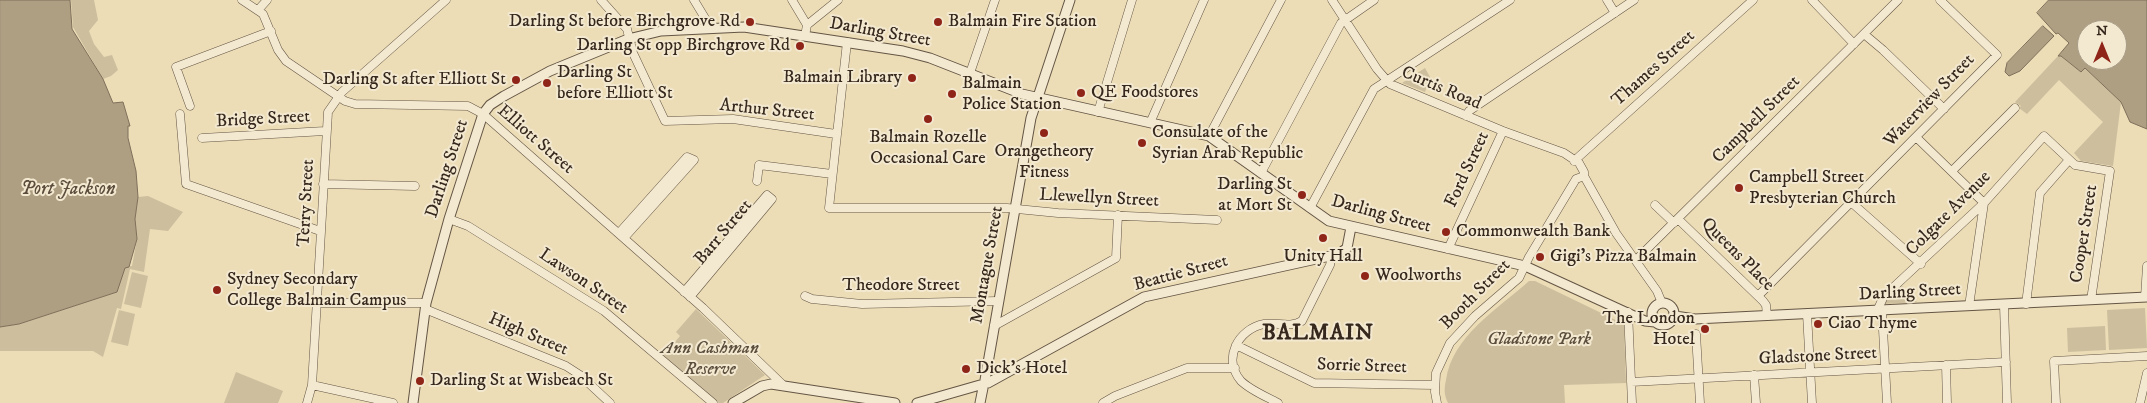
<!DOCTYPE html>
<style>
body{margin:0}
#map{position:relative;width:2147px;height:403px;overflow:hidden;background:#ecddb7;font-family:"IM FELL DW Pica",serif}
canvas{display:block}
.north{position:absolute;left:2077px;top:20px;width:50px;height:50px;box-sizing:border-box;background:#f3e9d0;border:1px solid #a89c88;border-radius:50%;rotate:0deg;font-size:14px;font-weight:700;line-height:20px;text-align:center;color:#37281d}
.north::after{content:'';display:block;margin:auto;width:18px;height:22px;background:#8f2418;clip-path:polygon(50% 0,100% 100%,50% 72%,0 100%)}
</style>
<div id="map">
<canvas width="2147" height="403"></canvas>
<div class="north">N</div>
</div>
<script>
const ctx = document.querySelector('canvas').getContext('2d');
ctx.lineJoin = 'round';
function fill(path, color) {
  ctx.fillStyle = color;
  ctx.fill(path, 'evenodd');
}
function stroke(path, color, width, dash) {
  ctx.strokeStyle = color;
  ctx.lineWidth = width;
  ctx.lineCap = dash ? 'butt' : 'round';
  ctx.setLineDash(dash || []);
  ctx.stroke(path);
}
function drawText(font, color, halo, rows, align = 'center') {
  ctx.font = font + ' "IM FELL DW Pica",serif';
  ctx.lineWidth = 4;
  ctx.setLineDash([]);
  ctx.textBaseline = 'middle';
  ctx.strokeStyle = halo;
  ctx.fillStyle = color;
  for (const [text, x, y, turn = 0] of rows) {
    ctx.save();
    ctx.translate(x, y);
    ctx.rotate((+turn || 0) * Math.PI / 180);
    ctx.textAlign = isNaN(turn) ? turn : align;
    if (halo) ctx.strokeText(text, 0, 0);
    ctx.fillText(text, 0, 0);
    ctx.restore();
  }
}
const green = new Path2D(`
 M71,0H94L98,20L89,31L94,44L104,57L112,55L118,70L111,76L103,79L73,27Z
 M2058,56H2061L2081,72L2085,68L2121,102L2113,166L2081,161L2074,153L2103,122L2059,80L2027,114L2019,108L2021,106L2015,102Z
 M1425,68L1430,77L1425,92L1402,83Z
 M148,196L183,212L168,231L150,229L144,272L130,269L121,309L117,308L103,357L93,351H0V327L19,324L117,292L125,267L132,266L137,239L135,219L138,197Z
 M132,272L148,276L141,308L124,304Z
 M1529,281H1535L1624,324L1626,383L1564,385L1565,403H1448C1444,395 1444,389 1446,380C1452,336 1498,309 1529,281Z
 M1902,286L1917,302L1882,304Z
 M2145,308L2147,348L2109,350L2107,310Z
 M696,309L765,375L723,403H719L663,356L680,336L676,332Z
 M119,310L135,314L128,346L111,342Z
 M2105,326L2106,350L2068,352L2067,328Z
 M236,372L283,391L278,403H224Z`);
const water = new Path2D(`
 M0,0H70L72,29L103,79L113,103L123,102L130,126H128V138L136,171L138,197L135,219L137,239L129,267L125,268L117,292L19,324L0,327Z
 M2049,0H2147V129L2130,122L2121,102L2085,68L2081,72L2061,56H2058L2069,43L2058,33L2056,34L2037,13ZM2087,30H2117V60H2087Z
 M2043,26L2054,36L2020,71L2009,76L2005,72L2007,63Z`);
const minor = new Path2D(`
 M242,0L263,14L278,50L286,61L345,101L355,104L468,106L483,114L703,308L782,384
 M601,0L627,29L633,53L665,121L733,119L836,134
 M694,0L711,28
 M792,0L807,25L805,36
 M1332,0L1377,69L1390,84L1503,131L1564,153L1579,163L1584,172V176L1616,233L1657,291L1662,303
 M1607,0L1615,13
 M1812,0L1854,44
 M259,9L267,0
 M807,25L838,0
 M1864,34L1883,50L1944,109
 M847,42L829,208H1007L1058,213L1217,220
 M970,73L995,0
 M190,106L176,67L271,31
 M1098,112L1132,0
 M180,114L186,184L320,231
 M1466,116L1469,111L1634,0
 M1150,123L1204,0
 M1209,136L1281,0
 M202,138L325,131
 M1917,138L1984,203
 M1574,161L1753,0
 M1952,171L2015,108
 M1261,173L1341,23L1374,0
 M757,181L759,165L832,174
 M323,184L415,186
 M1852,203L1921,264
 M1655,205L1674,223
 M1310,208L1374,89L1510,0
 M449,219L468,226L604,311L713,403
 M1678,219L1763,301L1766,305L1767,316
 M619,233L687,157L694,160L624,238
 M1448,249L1503,131
 M1636,260L1898,0
 M684,292L767,195L772,199L690,297
 M805,296L812,299L862,304L998,301
 M1758,296L1997,55L1940,0
 M2145,297L2147,266
 M317,303H426
 M2026,304L2040,193L2069,160
 M2004,305L2007,403
 M1969,306L1984,203
 M425,309L566,366L580,375L610,403
 M1877,311L1884,296L1984,203L2044,136L2075,165L2110,171L2091,300
 M1882,311L1887,403
 M1628,312L1632,403
 M1807,314L1812,403
 M994,326L1116,258L1118,215
 M1696,334L1700,403
 M1236,345L1314,383L1435,385
 M1946,365L1947,403
 M1754,375L1756,403
 M1631,382L2006,362
 M312,385L393,403
 M307,403L312,385L328,112L342,92L446,0
 M1103,403L1115,396L1187,368H1235
 M1278,403C1267,397 1250,390 1241,381C1222,359 1238,329 1264,324C1277,322 1290,328 1302,321L1330,265L1332,256
 M1437,403L1435,392L1436,373L1450,343L1475,316L1519,278L1529,257L1576,179L1584,176
 M2056,403L2054,361L2147,356
 M2140,403L2147,373`);
const tertiary = new Path2D(`
 M1652 314a11 11 0 1 1 22 0a11 11 0 1 1-22 0Z
 M1675,316L1695,319L2147,297
 M985,380L1031,118L1070,0
 M988,383L1144,297L1339,254L1347,248L1351,227
 M413,403L426,303L449,219L483,114L490,105L504,96L550,71L628,39L661,31L744,27L903,51L930,58L1022,94L1209,136L1329,221L1525,266L1645,321L1655,322
 M733,403L762,386L771,384L895,403
 M917,403L980,385
 M980,403L983,388`);
const markers = [
 [750,22,5,"#8f2418"],
 [938,22,5,"#8f2418"],
 [800,46,5,"#8f2418"],
 [912,78,5,"#8f2418"],
 [516,80,5,"#8f2418"],
 [547,83,5,"#8f2418"],
 [1081,93,5,"#8f2418"],
 [952,94,5,"#8f2418"],
 [928,119,5,"#8f2418"],
 [1044,133,5,"#8f2418"],
 [1142,143,5,"#8f2418"],
 [1739,188,5,"#8f2418"],
 [1302,195,5,"#8f2418"],
 [1446,232,5,"#8f2418"],
 [1323,238,5,"#8f2418"],
 [1540,257,5,"#8f2418"],
 [1365,276,5,"#8f2418"],
 [217,290,5,"#8f2418"],
 [1818,324,5,"#8f2418"],
 [1705,329,5,"#8f2418"],
 [966,369,5,"#8f2418"],
 [420,381,5,"#8f2418"]
];
const poiNames = [
 ["Darling St before Birchgrove Rd",740,22,"right"],
 ["Balmain Fire Station",948,22],
 ["Darling St opp Birchgrove Rd",790,46,"right"],
 ["Darling St",557,73],
 ["before Elliott St",557,94],
 ["Balmain Library",902,78,"right"],
 ["Darling St after Elliott St",506,80,"right"],
 ["Balmain",962,84],
 ["Police Station",962,105],
 ["QE Foodstores",1091,93],
 ["Consulate of the",1152,133],
 ["Syrian Arab Republic",1152,154],
 ["Balmain Rozelle",928,138,"center"],
 ["Occasional Care",928,159,"center"],
 ["Orangetheory",1044,152,"center"],
 ["Fitness",1044,173,"center"],
 ["Campbell Street",1749,178],
 ["Presbyterian Church",1749,199],
 ["Darling St",1292,185,"right"],
 ["at Mort St",1292,206,"right"],
 ["Commonwealth Bank",1456,232],
 ["Unity Hall",1323,257,"center"],
 ["Gigi's Pizza Balmain",1550,257],
 ["Woolworths",1375,276],
 ["Sydney Secondary",227,280],
 ["College Balmain Campus",227,301],
 ["The London",1695,319,"right"],
 ["Hotel",1695,340,"right"],
 ["Ciao Thyme",1828,324],
 ["Dick's Hotel",976,369],
 ["Darling St at Wisbeach St",430,381]
];
const streetNames = [
 ["Darling Street",880,33,10],
 ["Thames Street",1654,69,-42],
 ["Curtis Road",1441,89,23],
 ["Waterview Street",1930,101,-46],
 ["Arthur Street",767,111,6],
 ["Bridge Street",263,120,-3],
 ["Campbell Street",1757,120,-45],
 ["Elliott Street",535,140,41],
 ["Darling Street",448,169,-72],
 ["Ford Street",1468,170,-65],
 ["Llewellyn Street",1099,199,3],
 ["Terry Street",307,203,-87],
 ["Colgate Avenue",1949,214,-45],
 ["Darling Street",1381,215,15],
 ["Barr Street",724,233,-50],
 ["Cooper Street",2085,234,-81],
 ["Queens Place",1737,255,45],
 ["Montague Street",988,265,-80],
 ["Beattie Street",1181,274,-15],
 ["Lawson Street",583,282,34],
 ["Theodore Street",901,286],
 ["Darling Street",1910,293,-3],
 ["Booth Street",1476,295,-45],
 ["High Street",528,335,23],
 ["Gladstone Street",1818,357,-3],
 ["Sorrie Street",1362,367,2]
];
const parkNames = [
 ["Gladstone Park",1539,340],
 ["Ann Cashman",710,349],
 ["Reserve",710,370]
];
const waterNames = [
 ["Port Jackson",68,190]
];
const districtNames = [
 ["BALMAIN",1318,334]
];
fill(green, '#cdbe9d');
fill(water, '#ae9f83');
stroke(water, '#7e6f5a', 1);
stroke(minor, '#645544', 9);
stroke(tertiary, '#645544', 11);
stroke(minor, '#f3e9d0', 8);
stroke(tertiary, '#f3e9d0', 9);
for (const [x, y, r, color] of markers) {
  const dot = new Path2D();
  dot.arc(x, y, r, 0, 2 * Math.PI);
  ctx.fillStyle = color;
  ctx.fill(dot);
  stroke(dot, '#f3e9d0', 2);
}
drawText('18px', '#37281d', '#f3e9d0', poiNames, 'left');
drawText('18px', '#37281d', '#f3e9d0', streetNames);
drawText('italic 18px', '#5c4e3d', '#f3e9d0', parkNames);
drawText('italic 19px', '#5b4c3c', '#f3e9d0', waterNames);
ctx.letterSpacing = '1px';
drawText('bold 22px', '#37281d', '#f3e9d0', districtNames);
ctx.letterSpacing = '0px';
</script>
